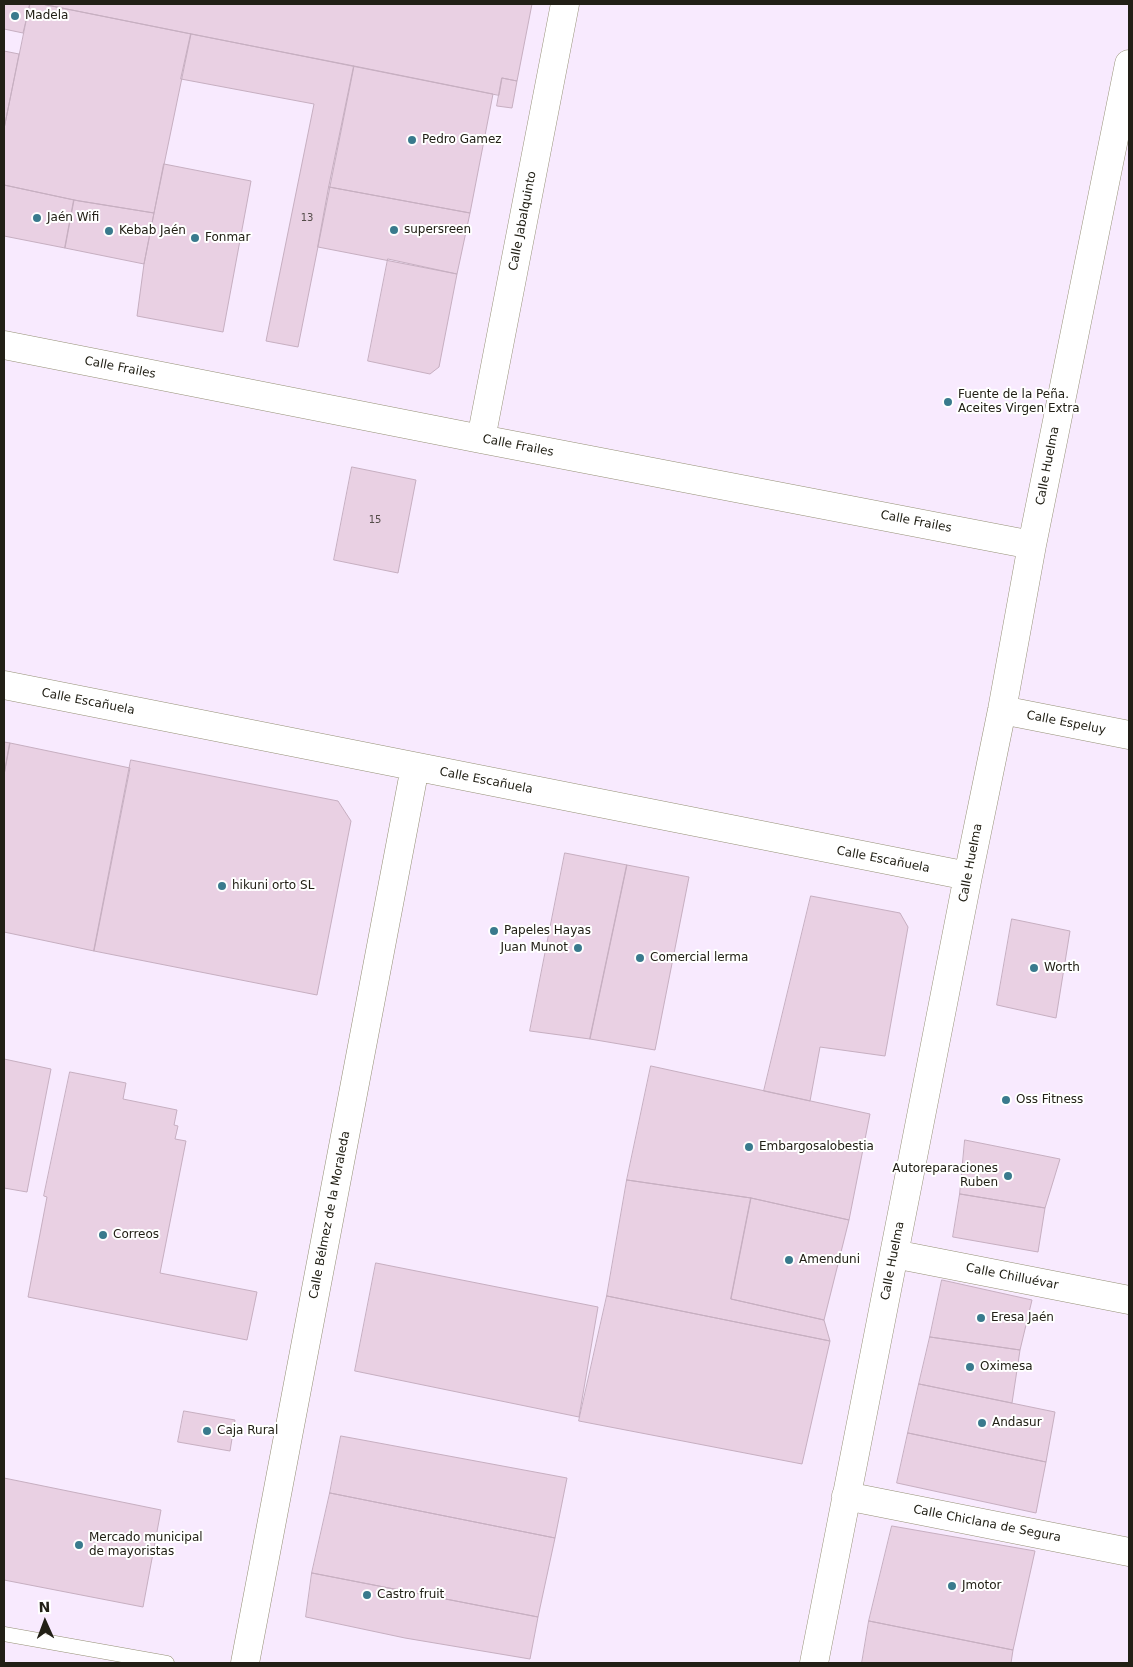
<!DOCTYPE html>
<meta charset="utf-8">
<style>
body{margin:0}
#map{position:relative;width:1133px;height:1667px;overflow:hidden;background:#fffbe4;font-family:"DejaVu Sans",sans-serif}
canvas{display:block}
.frame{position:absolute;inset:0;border:5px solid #222016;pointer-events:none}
.north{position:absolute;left:20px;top:1597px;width:50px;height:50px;-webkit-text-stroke:4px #fff;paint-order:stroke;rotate:358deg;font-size:14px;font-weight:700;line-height:20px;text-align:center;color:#222016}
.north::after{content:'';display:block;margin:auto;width:18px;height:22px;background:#222016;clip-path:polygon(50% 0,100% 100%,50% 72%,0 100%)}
</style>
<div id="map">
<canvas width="1133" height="1667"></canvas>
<div class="frame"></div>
<div class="north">N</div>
</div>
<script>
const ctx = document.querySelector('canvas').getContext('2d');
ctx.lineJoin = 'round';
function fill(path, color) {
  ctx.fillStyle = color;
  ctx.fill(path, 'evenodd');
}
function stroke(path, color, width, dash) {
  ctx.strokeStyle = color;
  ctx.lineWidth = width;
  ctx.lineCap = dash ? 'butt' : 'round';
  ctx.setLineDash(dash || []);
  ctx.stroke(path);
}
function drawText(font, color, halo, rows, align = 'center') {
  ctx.font = font + ' "DejaVu Sans",sans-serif';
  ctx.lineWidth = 4;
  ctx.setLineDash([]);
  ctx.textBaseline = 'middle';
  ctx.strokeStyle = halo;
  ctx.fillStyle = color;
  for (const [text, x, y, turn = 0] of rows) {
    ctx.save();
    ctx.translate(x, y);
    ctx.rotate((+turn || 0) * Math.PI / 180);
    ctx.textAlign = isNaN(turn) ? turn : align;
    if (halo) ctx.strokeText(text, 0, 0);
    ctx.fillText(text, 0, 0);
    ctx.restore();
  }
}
const industrial = new Path2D(`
 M4,4H1129V1663H4Z`);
const building = new Path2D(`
 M4,4H30L23,33L4,29Z
 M30,4H42L191,34L154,213L79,201L4,185V129Z
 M42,4H532L517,81L502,78L499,95Z
 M191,34L354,66L298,347L266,341L314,104L181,79Z
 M4,51L19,54L4,129Z
 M354,66L493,94L470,213L329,187Z
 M502,78L517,81L512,108L497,106Z
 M164,164L251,181L223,332L137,316L144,264Z
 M4,185L74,200L65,248L4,236Z
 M329,187L470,213L457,274L318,247Z
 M74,200L154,213L144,264L65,248Z
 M388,259L457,274L439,367L430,374L368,361Z
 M352,467L416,480L398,573L334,560Z
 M4,742L10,743L4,775Z
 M10,743L130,768L94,951L4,932V775Z
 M131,760L338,801L351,821L317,995L94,951Z
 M565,853L627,865L590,1039L530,1031Z
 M627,865L689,877L655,1050L590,1039Z
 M811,896L900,913L908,927L885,1056L820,1047L810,1101L764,1091Z
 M1012,919L1070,931L1056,1018L997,1005Z
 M4,1059L51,1069L27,1192L4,1188Z
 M651,1066L870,1114L849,1220L751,1198L627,1180Z
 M70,1072L126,1083L123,1099L177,1110L174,1125L178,1126L175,1139L186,1141L160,1273L257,1292L247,1340L28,1297L47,1197L44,1196Z
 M965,1140L1060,1159L1045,1208L960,1194Z
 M627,1180L751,1198L731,1299L824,1320L830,1341L607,1296Z
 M960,1194L1045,1208L1038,1252L953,1237Z
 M751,1198L849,1220L824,1320L731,1299Z
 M376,1263L598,1307L579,1417L355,1371Z
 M942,1280L1032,1300L1020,1350L930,1337Z
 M607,1296L830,1341L802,1464L579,1421Z
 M930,1337L1020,1350L1012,1403L919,1384Z
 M919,1384L1055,1412L1046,1462L908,1433Z
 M184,1411L235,1420L230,1451L178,1442Z
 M908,1433L1046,1462L1036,1513L897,1483Z
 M341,1436L567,1478L555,1538L330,1493Z
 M4,1478L161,1510L143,1607L4,1580Z
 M330,1493L555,1538L538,1617L312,1573Z
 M892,1526L1035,1551L1013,1650L869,1621Z
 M312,1573L538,1617L530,1659L405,1638L306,1617Z
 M869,1621L1013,1650L1011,1663H862Z`);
const lane = new Path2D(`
 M4,1634L167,1663`);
const street = new Path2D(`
 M4,345L481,439L1032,545
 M481,439L565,4
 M4,685L968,876
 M1002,710L1129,735
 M894,1254L1129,1300
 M846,1496L1129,1552
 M245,1663L415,767
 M814,1663L968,876L1002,710L1032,545L1129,64`);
const markers = [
 [15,16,5,"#397a8d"],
 [412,140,5,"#397a8d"],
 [37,218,5,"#397a8d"],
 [394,230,5,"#397a8d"],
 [109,231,5,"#397a8d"],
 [195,238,5,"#397a8d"],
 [948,402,5,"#397a8d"],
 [222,886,5,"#397a8d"],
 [494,931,5,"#397a8d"],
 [578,948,5,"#397a8d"],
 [640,958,5,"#397a8d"],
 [1034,968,5,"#397a8d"],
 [1006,1100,5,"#397a8d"],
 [749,1147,5,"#397a8d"],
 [1008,1176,5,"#397a8d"],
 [103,1235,5,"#397a8d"],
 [789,1260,5,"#397a8d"],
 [981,1318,5,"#397a8d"],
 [970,1367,5,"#397a8d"],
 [982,1423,5,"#397a8d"],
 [207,1431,5,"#397a8d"],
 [79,1545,5,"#397a8d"],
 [952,1586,5,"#397a8d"],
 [367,1595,5,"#397a8d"]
];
const numberNames = [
 ["13",307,218],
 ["15",375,520]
];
const poiNames = [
 ["Madela",25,16],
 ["Pedro Gamez",422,140],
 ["Jaén Wifi",47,218],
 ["supersreen",404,230],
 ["Kebab Jaén",119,231],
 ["Fonmar",205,238],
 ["Fuente de la Peña.",958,395],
 ["Aceites Virgen Extra",958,409],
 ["hikuni orto SL",232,886],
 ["Papeles Hayas",504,931],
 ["Juan Munot",568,948,"right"],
 ["Comercial lerma",650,958],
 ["Worth",1044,968],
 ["Oss Fitness",1016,1100],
 ["Embargosalobestia",759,1147],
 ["Autoreparaciones",998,1169,"right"],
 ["Ruben",998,1183,"right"],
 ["Correos",113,1235],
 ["Amenduni",799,1260],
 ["Eresa Jaén",991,1318],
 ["Oximesa",980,1367],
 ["Andasur",992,1423],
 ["Caja Rural",217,1431],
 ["Mercado municipal",89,1538],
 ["de mayoristas",89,1552],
 ["Jmotor",962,1586],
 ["Castro fruit",377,1595]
];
const streetNames = [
 ["Calle Jabalquinto",523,221,-79],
 ["Calle Frailes",120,368,11],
 ["Calle Frailes",518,446,11],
 ["Calle Huelma",1048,466,-79],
 ["Calle Frailes",916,522,11],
 ["Calle Escañuela",88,702,11],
 ["Calle Espeluy",1066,723,11],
 ["Calle Escañuela",486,781,11],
 ["Calle Escañuela",883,860,11],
 ["Calle Huelma",971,863,-79],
 ["Calle Bélmez de la Moraleda",330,1215,-79],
 ["Calle Huelma",893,1261,-79],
 ["Calle Chilluévar",1012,1277,11],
 ["Calle Chiclana de Segura",987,1524,11]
];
fill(industrial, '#f8eafe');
fill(building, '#e9d0e3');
stroke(building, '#c7afc1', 1);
stroke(lane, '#969177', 15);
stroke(street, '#969177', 29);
stroke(lane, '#fff', 14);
stroke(street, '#fff', 28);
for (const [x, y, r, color] of markers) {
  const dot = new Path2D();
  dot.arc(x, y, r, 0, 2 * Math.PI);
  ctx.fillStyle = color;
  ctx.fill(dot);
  stroke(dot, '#fff', 2);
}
drawText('10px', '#544c49', null, numberNames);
drawText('12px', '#222016', '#fff', poiNames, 'left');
drawText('12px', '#222016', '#fff', streetNames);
</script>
